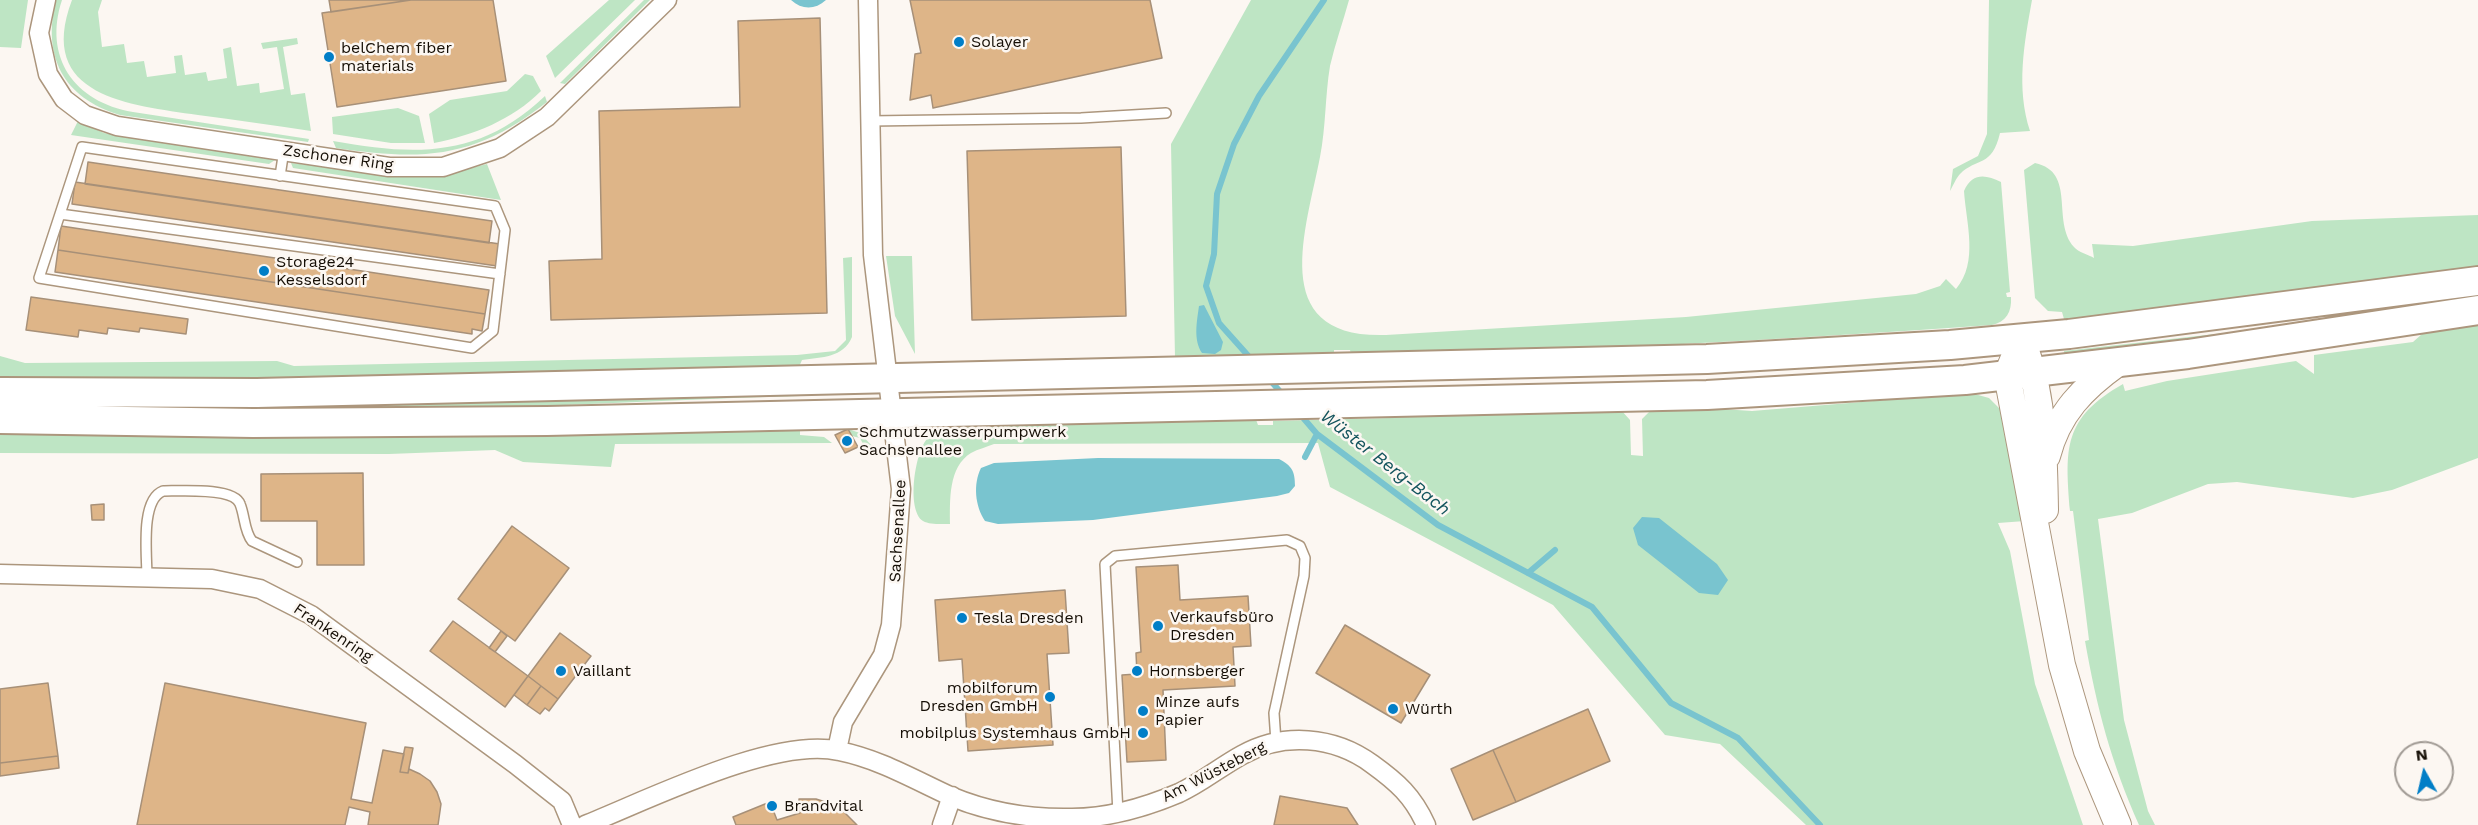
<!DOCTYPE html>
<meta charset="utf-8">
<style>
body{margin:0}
#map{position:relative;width:2478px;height:825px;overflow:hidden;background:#fcf7f2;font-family:"Work Sans",sans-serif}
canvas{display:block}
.north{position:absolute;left:2394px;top:741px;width:60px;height:60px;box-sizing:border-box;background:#fcf7f2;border:2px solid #a09a94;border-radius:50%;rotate:352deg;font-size:16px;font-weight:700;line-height:24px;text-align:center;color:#160f06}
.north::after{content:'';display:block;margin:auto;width:21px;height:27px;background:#017ec7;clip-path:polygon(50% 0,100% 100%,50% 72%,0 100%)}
</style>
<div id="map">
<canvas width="2478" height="825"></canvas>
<div class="north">N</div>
</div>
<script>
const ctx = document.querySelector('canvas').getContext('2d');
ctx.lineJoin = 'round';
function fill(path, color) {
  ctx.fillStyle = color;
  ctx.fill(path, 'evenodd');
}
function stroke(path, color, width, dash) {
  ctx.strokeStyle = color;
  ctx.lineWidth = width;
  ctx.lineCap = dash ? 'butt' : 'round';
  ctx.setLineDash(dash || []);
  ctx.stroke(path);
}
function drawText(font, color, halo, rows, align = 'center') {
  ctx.font = font + ' "Work Sans",sans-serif';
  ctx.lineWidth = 5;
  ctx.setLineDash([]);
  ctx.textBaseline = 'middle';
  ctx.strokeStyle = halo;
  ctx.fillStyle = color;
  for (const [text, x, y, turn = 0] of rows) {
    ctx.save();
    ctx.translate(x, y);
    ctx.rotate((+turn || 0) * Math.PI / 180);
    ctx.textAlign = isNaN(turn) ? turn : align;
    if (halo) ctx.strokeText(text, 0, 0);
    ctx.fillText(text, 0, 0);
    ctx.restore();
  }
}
const green = new Path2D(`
 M0,0H28L21,48L0,47Z
 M56,0H62C43,57 74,102 133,112L309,139L308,142L120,115C63,98 42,56 56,0Z
 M72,0H102L98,12L102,47L124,44L127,63L144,61L147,77L176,73L174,56L182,55L185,75L206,72L208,81L227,78L223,49L231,47L237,86L259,83L260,93L284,89L277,47L263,49L261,43L297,38L298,44L283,47L291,95L305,93L311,131C273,125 236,120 198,115C130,105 35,97 72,0Z
 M609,0H635L555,78L546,56Z
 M644,0H650L565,84L560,83Z
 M1251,0H1349C1343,22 1335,44 1330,66C1325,96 1326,127 1320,157C1306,230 1266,339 1386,335L1686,317L1916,294L1940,286L1946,279L1956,289C1979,262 1966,223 1964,191C1972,173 1985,174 2001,182L2010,292L2006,293L2007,297H2011C2012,312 2006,322 1992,325C1779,340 1566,351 1352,358L1350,350H1334V353L1175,358L1171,144Z
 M1989,0H2032C2024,44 2016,88 2030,131L2000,133C1992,168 1977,157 1960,174C1956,178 1953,186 1950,191L1953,169L1978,156L1987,134Z
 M525,74L533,76L541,91C512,120 474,135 434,143L429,114L450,100L507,91Z
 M545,96L547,102C475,159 423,161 336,148L333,141C416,156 480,158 545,96Z
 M398,108L419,116L425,143H391L333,134L332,117Z
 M78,121L104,133L275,160L269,164L71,135Z
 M291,163L407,176L447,174L487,164L501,200L293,168Z
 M2035,163C2077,172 2051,221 2074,247C2078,252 2089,255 2094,258L2092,244L2133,246L2312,221L2478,215V267L2248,299L2064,319L2062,312L2048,311L2035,298L2024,170Z
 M886,256H912L915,354L895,316Z
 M852,257V337C843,358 822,357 802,360L798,369L253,383L0,381V356L25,363L277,361L294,366L797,355L835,351L846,340L843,258Z
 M2478,294V299L2447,305L2065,357L2064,351L2242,331Z
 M2478,322V458L2392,490L2353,498L2237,482L2208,484L2132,513L2098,519L2124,720L2148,811L2155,825H2139C2111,762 2097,709 2085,641L2089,640L2073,511H2070C2065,448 2063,418 2123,384L2125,391L2167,381L2296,361L2314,374V355L2413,342L2422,334Z
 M799,391L800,396C616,401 433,414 250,413C167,412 83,406 0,402Z
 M1971,393L1989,398L2002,411L2025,521L1998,523L2010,551L2035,684L2083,825H1806L1720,744L1665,735L1553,605L1330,487L1318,443L994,444C987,447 978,449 971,453C948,467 950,501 950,524C942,524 930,525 923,521C906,510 915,450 928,438C939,429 953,427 967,424L1255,417L1258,425H1273V421L1390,418V414L1621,410L1630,420L1631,455L1643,456L1642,419L1655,406L1661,405L1752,411Z
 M800,426V435L824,437L832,443L615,444L611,467L523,462L495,450L389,454L0,453V430Z
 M848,429L860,433L872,446L860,453L858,447L863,444L860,438L852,436Z`);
const water = new Path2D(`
 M791,0H826C815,10 802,10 791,0Z
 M1204,305L1223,342L1221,350L1215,354L1202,353C1193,340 1197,321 1199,306Z
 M1098,458L1279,459C1292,466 1295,471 1295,486L1289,493L1277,496L1093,520L998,524L985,521C975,506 973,484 981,468L994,463Z
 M1642,517L1659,518L1717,564L1728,580L1718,595L1699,593L1638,545L1633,528Z`);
const stream = new Path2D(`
 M1252,360L1219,323L1206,286L1214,254L1217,194L1234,144L1259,96L1324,0
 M1269,379L1284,396
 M1299,413L1317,434L1438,525L1592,607L1671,703L1738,738L1820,825
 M1305,457L1317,434
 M1528,573L1555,550`);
const building = new Path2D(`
 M329,0H411L331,12Z
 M411,0H493L506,81L337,107L322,13Z
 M910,0H1150L1162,58L933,108L931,95L910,100L915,54L921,53Z
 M820,18L827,313L551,320L549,261L602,259L599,111L740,107L738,21Z
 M1121,147L1126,316L972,320L967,151Z
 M88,162L492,221L489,243L85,184Z
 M75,182L500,244L497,266L72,204Z
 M61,226L489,290L485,314L58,250Z
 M58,250L485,314L482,331L472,329V334L55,272Z
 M31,297L188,319L186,334L140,328L139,332L108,328L107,334L79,330L78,337L26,330Z
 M848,429L858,447L845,453L835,435Z
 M363,473L364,565H317V521H261V474Z
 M104,504V520H92L91,505Z
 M512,526L569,568L515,641L458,599Z
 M1178,565L1180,600L1248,596L1251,646L1233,647L1235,686L1163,690L1166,760L1127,762L1122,675L1137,674L1136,653L1141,652L1136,567Z
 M1065,590L1069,653L1047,654L1053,745L968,751L962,659L939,661L935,600Z
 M453,621L528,676L505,707L430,651Z
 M1345,625L1430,675L1401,723L1316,673Z
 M501,631L507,636L495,652L489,648Z
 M560,633L591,656L558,699L528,676Z
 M528,676L541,686L527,705L514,695Z
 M48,683L58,756L0,763V689Z
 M165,683L366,723L351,799L372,803L383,750L404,754L400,772L408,773L409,769L420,774L430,781L437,792L441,804L438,825H368L370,812L349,807L345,825H137Z
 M541,686L558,699L549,711L545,708L540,714L527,705Z
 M1588,709L1610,761L1516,802L1493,750Z
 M405,747L413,748L408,773L400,772Z
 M1493,750L1516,802L1473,820L1451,769Z
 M58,756L59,768L0,776V763Z
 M1280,796L1347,808L1358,825H1274Z
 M799,799H816L832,804L845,813L857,825H736L733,817L770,802L777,820L800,813Z`);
const service = new Path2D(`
 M870,121L1081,118L1166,113
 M82,147L495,206L505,230L493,331L472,348L39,278Z
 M280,176L284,150
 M60,214L500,274
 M147,578C147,555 140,500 163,491C180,491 234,487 240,504C245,516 244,531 252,541L297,562
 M1118,813L1105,564L1115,556L1287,540L1300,546L1305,558L1304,576L1274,713L1276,742`);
const minor = new Path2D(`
 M46,0L39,33L48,74L64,99L85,115L117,126L389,167H443L500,148L547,117L667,0
 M0,574L212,579L260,589L311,615L515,764L562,801L572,825
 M837,750L843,722L883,655L891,625L901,489L873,255L868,0
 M585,825C648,800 775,736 839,751C879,759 913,779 950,796C988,812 1031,819 1072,818C1108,818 1146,807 1179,793C1201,783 1220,767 1242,755C1283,732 1334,736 1372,764C1397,782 1413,796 1426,825
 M942,825L952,796`);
const secondary = new Path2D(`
 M2022,338L2007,375L2062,665L2087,751L2118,825
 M2027,354C2044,402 2044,459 2045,510
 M2047,456C2058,413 2083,388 2118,363`);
const primary = new Path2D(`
 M0,392L257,393L1707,359L1950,345L2069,334L2478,281
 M0,419L253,423L547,421L1707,395L1965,380L2188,354L2478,310`);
const markers = [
 [959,42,6,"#017ec7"],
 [329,57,6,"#017ec7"],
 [264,271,6,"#017ec7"],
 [847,441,6,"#017ec7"],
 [962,618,6,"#017ec7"],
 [1158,626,6,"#017ec7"],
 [561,671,6,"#017ec7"],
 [1137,671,6,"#017ec7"],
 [1050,697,6,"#017ec7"],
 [1393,709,6,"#017ec7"],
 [1143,711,6,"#017ec7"],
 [1143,733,6,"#017ec7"],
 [772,806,6,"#017ec7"]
];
const poiNames = [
 ["Solayer",971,42],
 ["belChem fiber",341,48],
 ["materials",341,66],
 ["Storage24",276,262],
 ["Kesselsdorf",276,280],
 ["Schmutzwasserpumpwerk",859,432],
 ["Sachsenallee",859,450],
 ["Verkaufsbüro",1170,617],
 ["Dresden",1170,635],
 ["Tesla Dresden",974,618],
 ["Vaillant",573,671],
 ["Hornsberger",1149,671],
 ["mobilforum",1038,688,"right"],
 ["Dresden GmbH",1038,706,"right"],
 ["Minze aufs",1155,702],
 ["Papier",1155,720],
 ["Würth",1405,709],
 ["mobilplus Systemhaus GmbH",1131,733,"right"],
 ["Brandvital",784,806]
];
const streetNames = [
 ["Zschoner Ring",338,158,8],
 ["Sachsenallee",898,531,-87],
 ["Frankenring",333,633,34],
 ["Am Wüsteberg",1214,772,-27]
];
const waterNames = [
 ["Wüster Berg-Bach",1385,463,38]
];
fill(green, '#bee5c4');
fill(water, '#79c4cf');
stroke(stream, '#79c4cf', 6);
fill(building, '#deb588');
stroke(building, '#a79078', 1.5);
stroke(service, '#ac967d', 12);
stroke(minor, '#ac967d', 21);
stroke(secondary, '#ac967d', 28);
stroke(primary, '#ac967d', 32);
stroke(service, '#fff', 9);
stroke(minor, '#fff', 18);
stroke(secondary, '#fff', 26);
stroke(primary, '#fff', 28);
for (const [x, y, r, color] of markers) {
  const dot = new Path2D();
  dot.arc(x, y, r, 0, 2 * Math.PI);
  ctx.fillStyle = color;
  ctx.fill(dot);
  stroke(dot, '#fcf7f2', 2);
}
drawText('16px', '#160f06', '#fcf7f2', poiNames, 'left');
drawText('16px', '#160f06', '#fcf7f2', streetNames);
drawText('italic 18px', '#13545d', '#fcf7f2', waterNames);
</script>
